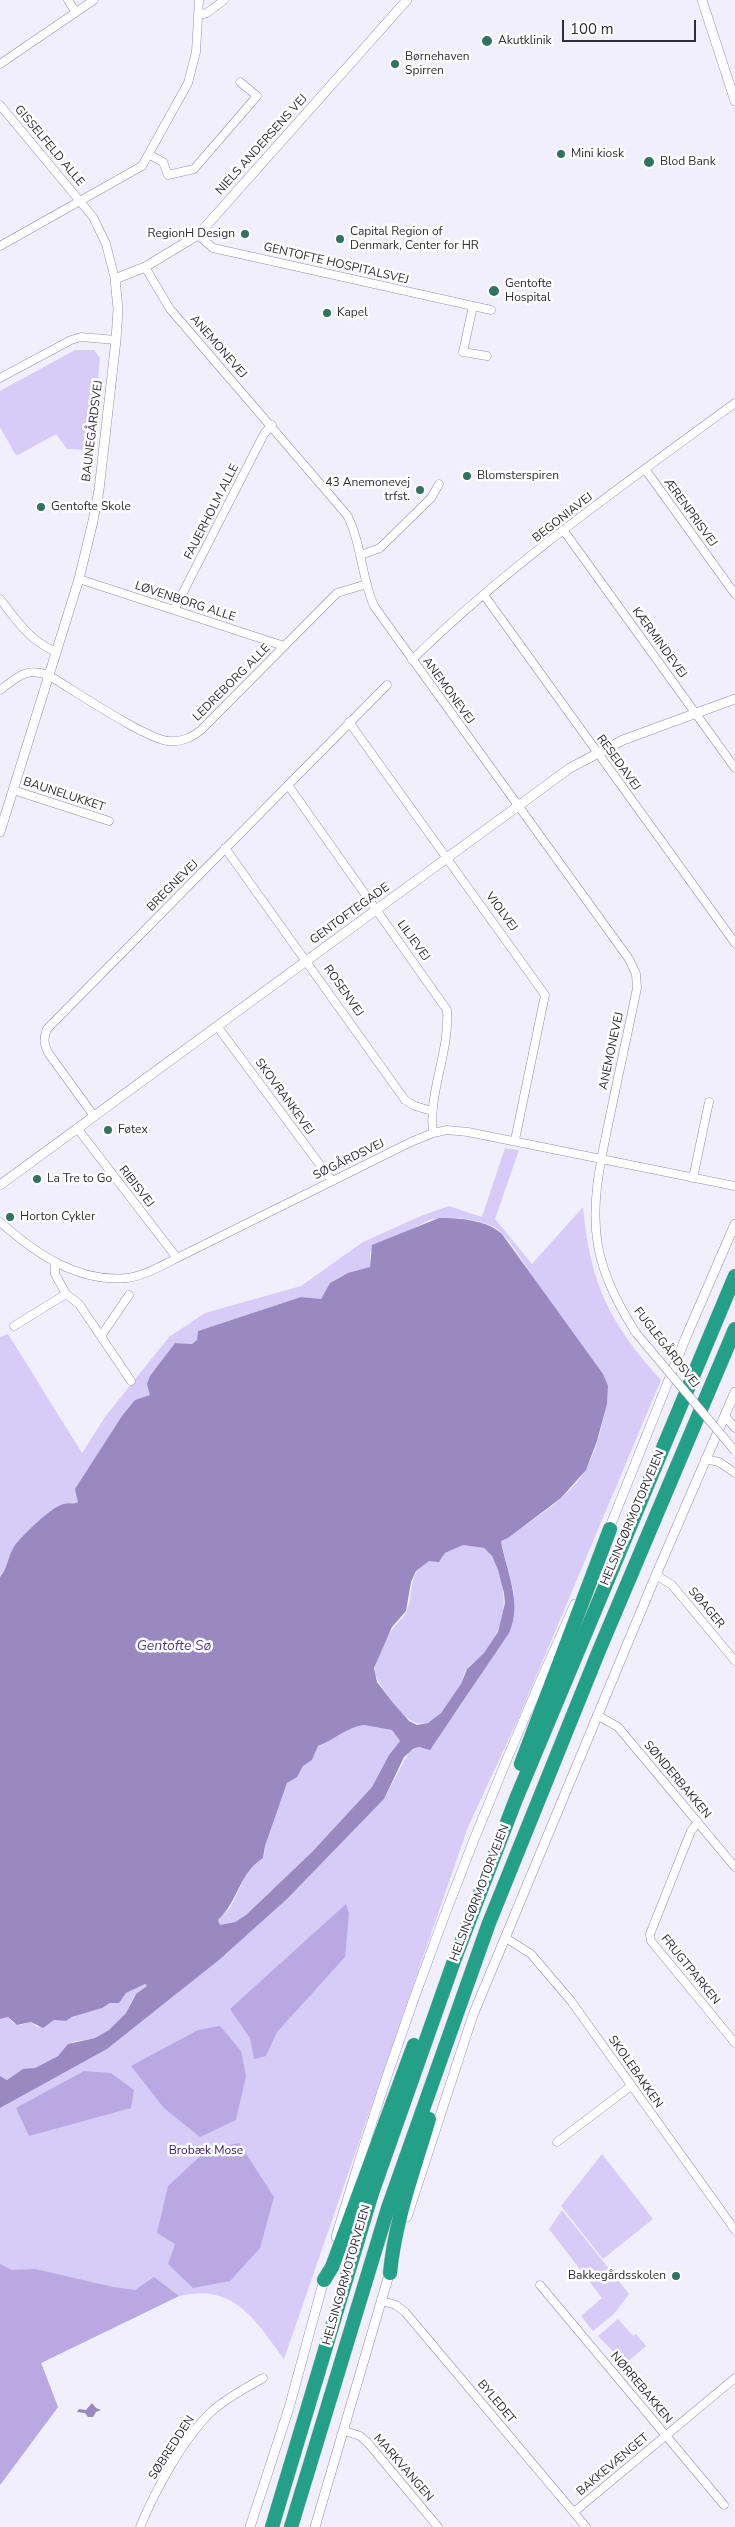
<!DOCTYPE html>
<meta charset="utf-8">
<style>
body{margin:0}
#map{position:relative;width:735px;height:2527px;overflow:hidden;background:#f2effd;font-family:"Nunito Sans",sans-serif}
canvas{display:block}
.scale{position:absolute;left:562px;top:20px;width:134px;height:22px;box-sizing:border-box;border:2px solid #302c39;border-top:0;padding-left:6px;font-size:15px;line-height:18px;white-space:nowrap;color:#302c39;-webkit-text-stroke:4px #fff;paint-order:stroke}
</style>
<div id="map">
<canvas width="735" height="2527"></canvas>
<div class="scale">100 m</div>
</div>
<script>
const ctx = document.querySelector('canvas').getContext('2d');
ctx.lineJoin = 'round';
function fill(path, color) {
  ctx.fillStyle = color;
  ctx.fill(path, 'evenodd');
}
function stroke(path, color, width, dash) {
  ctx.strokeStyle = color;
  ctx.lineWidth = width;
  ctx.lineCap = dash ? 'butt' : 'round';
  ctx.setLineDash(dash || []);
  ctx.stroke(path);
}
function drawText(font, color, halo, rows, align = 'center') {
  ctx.font = font + ' "Nunito Sans",sans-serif';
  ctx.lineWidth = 5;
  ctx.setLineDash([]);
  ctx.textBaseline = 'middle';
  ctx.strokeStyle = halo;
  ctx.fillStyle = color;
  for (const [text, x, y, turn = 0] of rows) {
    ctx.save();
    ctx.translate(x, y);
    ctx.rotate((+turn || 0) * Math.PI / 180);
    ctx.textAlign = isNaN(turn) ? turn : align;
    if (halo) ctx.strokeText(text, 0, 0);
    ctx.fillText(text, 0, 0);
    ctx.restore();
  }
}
const green = new Path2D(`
 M75,350H94L100,358L91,450L67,449L56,434L18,455L15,454L0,427V391Z
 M505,1148L519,1150L495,1219L532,1264L583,1207C590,1284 610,1324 661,1380L519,1717L468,1827L284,2359C255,2320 234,2283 179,2296L41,2363L58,2407L0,2485V2108L107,2049L219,1960L287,1899L384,1799L409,1752L419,1747L424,1748L457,1711L511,1628L514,1593L501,1541L508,1538C534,1518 570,1498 586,1469C599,1445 605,1416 608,1390L510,1242C505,1237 499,1229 492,1226C475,1218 448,1216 429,1220L370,1252V1267L342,1276L330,1283L321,1299L301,1297L198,1331L197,1340L192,1344L175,1343L151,1376L150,1395L132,1404L77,1495L78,1502C73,1505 69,1502 63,1504C50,1508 27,1531 18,1542C10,1553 8,1567 0,1577V1337L8,1334L82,1453L105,1417L169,1337L205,1313L301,1286L363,1242L423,1215L449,1206L482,1217Z
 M463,1545L484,1548C493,1554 497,1567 500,1577C508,1604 503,1630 485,1652C480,1658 471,1663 466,1670C463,1674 463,1679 461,1684C458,1691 452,1697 448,1703C426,1736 409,1726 389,1697C369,1668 372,1672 386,1640C391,1629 397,1624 404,1616C416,1598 405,1575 427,1562C432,1559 436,1563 441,1560L445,1553Z
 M364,1725L392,1730L400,1741L389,1755L372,1787L312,1852L246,1915L235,1922L220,1925L218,1920L230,1908L250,1867L264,1857L265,1846L287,1783L303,1766L312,1760L318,1746C334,1740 347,1727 364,1725Z
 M145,1984L147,1986L134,1996L126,2013L109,2030L95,2038L72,2042L61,2054L35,2068L20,2071L7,2080L0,2076V2019L8,2017L13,2023L20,2025L31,2022L37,2027L47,2025L54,2020L66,2021C79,2012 97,2012 110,2003H118L126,1993Z
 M602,2154L653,2219L603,2259L561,2206Z
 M562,2210L629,2294L614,2314L593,2331L581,2316L602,2298L549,2229Z
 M618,2319L633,2336L636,2334L646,2346L625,2364L598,2336Z`);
const forest = new Path2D(`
 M346,1904L349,1913L345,1957L277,2032L266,2056L254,2059L250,2038L230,2009Z
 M220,2026L241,2051L246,2076L236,2120L200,2137L164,2108L131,2066L198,2030Z
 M84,2071L111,2073L134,2090L131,2108L29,2136L16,2108Z
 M239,2143L274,2197L260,2248L230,2281L193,2288L168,2264L175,2244L157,2233L168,2186L207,2150Z
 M0,2264L12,2270L35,2269L113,2287L135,2290L154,2277L179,2296L41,2363L58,2407L0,2485Z`);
const water = new Path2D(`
 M439,1218C460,1218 487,1220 502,1234L603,1374L608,1386L607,1404L597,1441L586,1470L561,1498L508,1538L501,1541C506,1571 523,1603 509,1633L430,1750L419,1747L413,1749L404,1757L384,1799L287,1899L219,1960L107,2049L0,2108V2076L7,2080L23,2069L35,2068L58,2056L68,2044L95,2038L109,2030L126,2013L136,1994L147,1986L145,1984L126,1993L119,2003H110L102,2008L72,2017L66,2021L54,2020L43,2028L31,2022L17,2025L8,2017L0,2019V1577C8,1568 8,1555 15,1545C24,1534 50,1508 63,1504C69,1502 73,1505 78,1502L75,1489L122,1416L135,1400L150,1395L147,1384L150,1376L175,1343L192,1344L197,1340L198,1331L301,1297L321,1299L330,1283L348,1273L370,1267L372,1245ZM463,1545L484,1548L492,1556L498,1570L504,1593L505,1603L498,1632L484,1653L467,1669L461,1684L441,1713L428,1723L417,1725L409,1721L394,1704L377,1682L374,1668L392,1627L406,1611L411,1582L416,1571L429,1561L439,1562L445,1553ZM364,1725L392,1730L400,1741L389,1755L372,1787L312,1852L246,1915L235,1922L220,1925L218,1920C239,1900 239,1873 263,1858L265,1846L287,1783L297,1777L303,1766L312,1760L318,1746C334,1740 347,1727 364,1725Z
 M92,2403L96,2408L101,2410L96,2412L93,2417H88L85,2413L77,2412L79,2409L86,2410Z`);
const minor = new Path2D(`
 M68,0L75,11
 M198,15L207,13L224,0
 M0,64L94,0
 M0,105L93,217L106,244L115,279
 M150,155L163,162L168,175L194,169L257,96L240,82
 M198,235L213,248L491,310
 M0,246L142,166L188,83L196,52L199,0
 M145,267L170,309L347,515C362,544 361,577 374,606L629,959L636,974L637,988C628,1029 620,1070 611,1111C602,1156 590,1201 598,1246C604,1278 619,1306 636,1333
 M473,306L463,352L487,356
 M0,378L71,340L81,337L116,340
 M645,469L735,594
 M564,531L735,768
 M361,555L380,548L431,498L439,484
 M79,579L284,646
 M484,595L735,943
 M0,599C18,622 29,640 56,652
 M174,610L264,434L272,425
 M412,660C508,565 626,483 735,403
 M0,690C18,677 26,667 48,675C72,689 147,740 169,741C182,742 191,738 201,730L337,593L367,584
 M349,722L545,995L515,1140
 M288,785L447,1010C450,1052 428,1092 433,1133
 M13,790L109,821
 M225,848L405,1100L415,1106L432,1111
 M217,1026L332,1181
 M94,1116L49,1054C44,1045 43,1039 47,1029L387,685
 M77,1128L177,1258
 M693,1178L709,1102
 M0,1222C35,1253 78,1283 127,1278C144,1276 161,1266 177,1258L411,1142L433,1133L447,1130L468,1132L735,1186
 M55,1262V1274L66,1294L79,1304L131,1381
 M14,1326L66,1294
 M101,1336L129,1295
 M725,1416L735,1428
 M705,1459L719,1462L735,1473
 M656,1575L672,1585L735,1661
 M597,1715L618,1727L735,1867
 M698,1822L691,1831L650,1934L651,1941L735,2043
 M506,1938L531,1954L571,2001L735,2230
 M557,2142L631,2086
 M540,2285L724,2505
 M382,2301L396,2305L405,2312L586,2527
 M345,2431L360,2436L368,2443L438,2527
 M574,2512L735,2378
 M140,2527C155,2491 183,2439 211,2412C226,2398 246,2388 263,2378`);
const tertiary = new Path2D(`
 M702,0L735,101
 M0,832L79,579L93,521L99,490L116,340L118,309L115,279L145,267L198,235L407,0
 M0,1185L570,768L623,740L735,699
 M607,1534L686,1337L735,1224
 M407,2217L473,2015L656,1575L735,1392
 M336,2237C400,2021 481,1809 575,1604
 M250,2527L289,2408L325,2276
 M315,2527L391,2268`);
const motorway = new Path2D(`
 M521,1764L610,1529
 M390,2273C395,2220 414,2170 429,2119
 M324,2280L332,2267L414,2045
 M272,2527L372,2193L455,1958L516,1799L735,1276
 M291,2527L388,2208L489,1923L598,1653L735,1329`);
const minorBridge = new Path2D(`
 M636,1333L735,1451`);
const markers = [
 [487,41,6,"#317363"],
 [395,64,5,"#317363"],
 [561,154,5,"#317363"],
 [649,162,6,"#317363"],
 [245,234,5,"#317363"],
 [340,239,5,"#317363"],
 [494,291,6,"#317363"],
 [327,313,5,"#317363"],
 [467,476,5,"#317363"],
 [420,490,5,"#317363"],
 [41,507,5,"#317363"],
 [108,1130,5,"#317363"],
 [37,1179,5,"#317363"],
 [10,1217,5,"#317363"],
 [676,2276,5,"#317363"]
];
const poiNames = [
 ["Akutklinik",498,41],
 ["Børnehaven",405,57],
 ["Spirren",405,71],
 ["Mini kiosk",571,154],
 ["Blod Bank",660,162],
 ["Capital Region of",350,232],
 ["Denmark, Center for HR",350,246],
 ["RegionH Design",235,234,"right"],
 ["Gentofte",505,284],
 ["Hospital",505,298],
 ["Kapel",337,313],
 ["Blomsterspiren",477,476],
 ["43 Anemonevej",410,483,"right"],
 ["trfst.",410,497,"right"],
 ["Gentofte Skole",51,507],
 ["Føtex",118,1130],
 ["La Tre to Go",47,1179],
 ["Horton Cykler",20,1217],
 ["Bakkegårdsskolen",666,2276,"right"]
];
const streetNames = [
 ["NIELS ANDERSENS VEJ",262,145,-48],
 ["GISSELFELD ALLE",49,146,50],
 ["GENTOFTE HOSPITALSVEJ",336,264,13],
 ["ANEMONEVEJ",218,347,49],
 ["BAUNEGÅRDSVEJ",93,431,-83],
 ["FAUERHOLM ALLE",212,512,-63],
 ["ÆRENPRISVEJ",690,513,54],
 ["BEGONIAVEJ",563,518,-38],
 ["LØVENBORG ALLE",185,602,18],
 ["KÆRMINDEVEJ",659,643,54],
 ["LEDREBORG ALLE",232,683,-45],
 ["ANEMONEVEJ",448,691,54],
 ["RESEDAVEJ",618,763,54],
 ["BAUNELUKKET",64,795,18],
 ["BREGNEVEJ",173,886,-45],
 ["VIOLVEJ",501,912,54],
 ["GENTOFTEGADE",350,914,-36],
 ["LILJEVEJ",413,941,54],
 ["ROSENVEJ",343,991,55],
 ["ANEMONEVEJ",612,1051,-78],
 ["SKOVRANKEVEJ",284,1097,54],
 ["SØGÅRDSVEJ",349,1160,-26],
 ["RIBISVEJ",136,1187,52],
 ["FUGLEGÅRDSVEJ",666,1348,52],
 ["HELSINGØRMOTORVEJEN",633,1518,-67],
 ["SØAGER",706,1608,50],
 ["SØNDERBAKKEN",677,1780,50],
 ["HELSINGØRMOTORVEJEN",480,1893,-69],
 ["FRUGTPARKEN",690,1970,51],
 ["SKOLEBAKKEN",635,2072,55],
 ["HELSINGØRMOTORVEJEN",347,2275,-74],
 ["NØRREBAKKEN",641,2388,50],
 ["BYLEDET",496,2402,50],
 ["SØBREDDEN",172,2448,-57],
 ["BAKKEVÆNGET",613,2465,-40],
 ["MARKVANGEN",403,2468,49]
];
const parkNames = [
 ["Brobæk Mose",206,2151]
];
const waterNames = [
 ["Gentofte Sø",174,1647]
];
fill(green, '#d7cbf8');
fill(forest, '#b9a8e2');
fill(water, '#9989c0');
stroke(minor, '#968eac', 9);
stroke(tertiary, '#968eac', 10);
stroke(motorway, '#d1d1d3', 15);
stroke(minor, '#fff', 8);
stroke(tertiary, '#fff', 9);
stroke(motorway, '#23a087', 14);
stroke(minorBridge, '#968eac', 9, []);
stroke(minorBridge, '#fff', 8);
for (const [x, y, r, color] of markers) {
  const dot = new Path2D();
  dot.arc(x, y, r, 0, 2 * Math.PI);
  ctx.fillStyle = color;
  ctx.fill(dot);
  stroke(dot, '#fff', 2);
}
drawText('12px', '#302c39', '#fff', poiNames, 'left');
drawText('12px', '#302c39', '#fff', streetNames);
drawText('12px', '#321759', '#fff', parkNames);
drawText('italic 14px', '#553d82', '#fff', waterNames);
</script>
